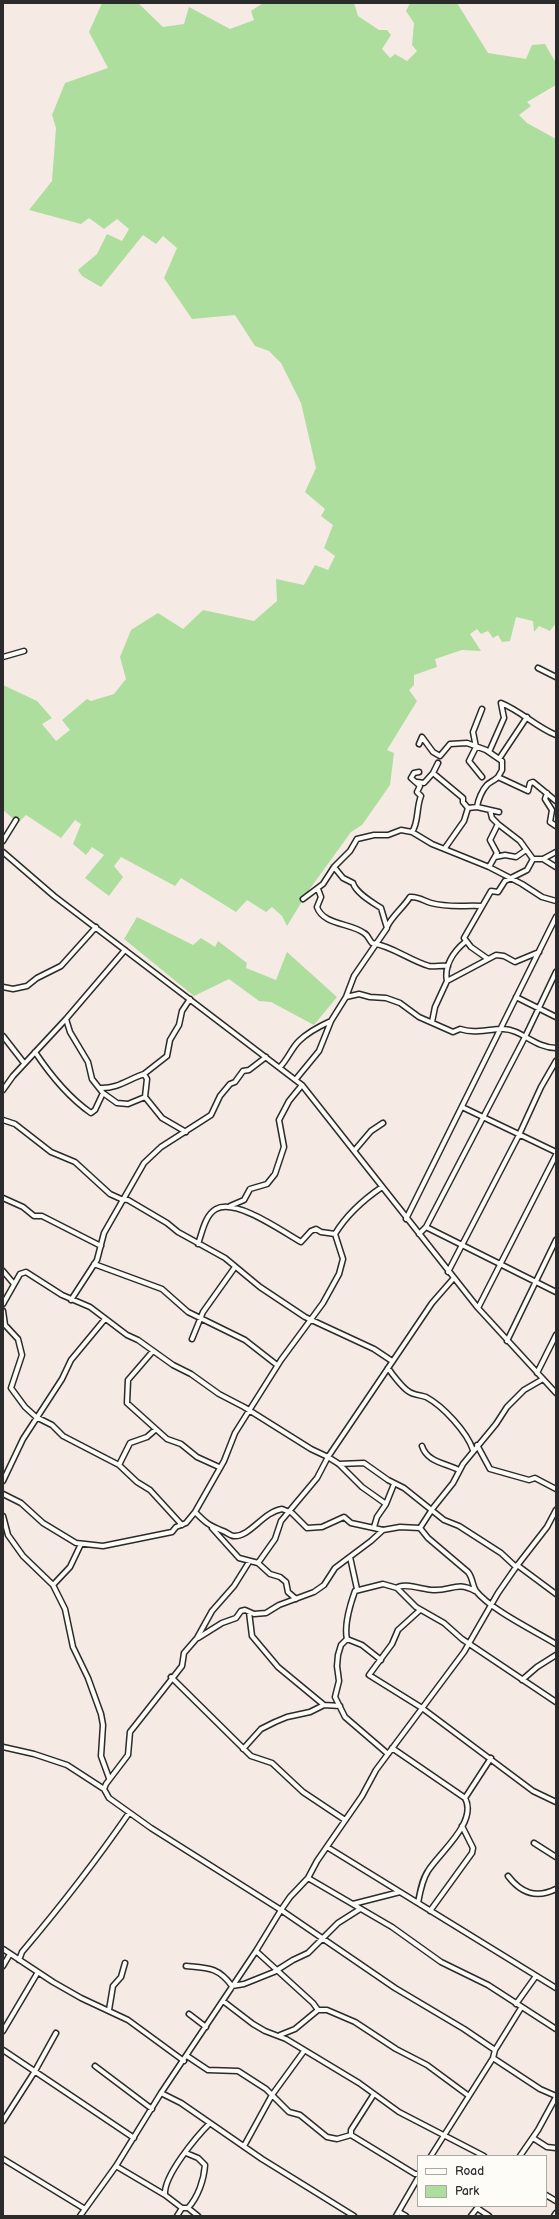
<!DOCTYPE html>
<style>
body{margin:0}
#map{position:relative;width:559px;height:2219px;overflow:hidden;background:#f6eae4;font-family:"Balsamiq Sans",sans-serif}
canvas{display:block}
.frame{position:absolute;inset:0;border:4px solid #2b2b2b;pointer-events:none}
.legend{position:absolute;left:417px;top:2155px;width:130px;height:52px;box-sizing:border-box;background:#fdfcf7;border:1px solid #a9a8a5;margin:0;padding:5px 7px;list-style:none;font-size:12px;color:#2b2b2b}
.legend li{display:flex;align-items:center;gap:8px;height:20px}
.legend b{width:20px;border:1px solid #a9a8a5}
</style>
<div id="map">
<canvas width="559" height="2219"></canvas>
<div class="frame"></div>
<ul class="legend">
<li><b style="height:5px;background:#fdfcf7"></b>Road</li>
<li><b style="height:11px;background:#adde9e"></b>Park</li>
</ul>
</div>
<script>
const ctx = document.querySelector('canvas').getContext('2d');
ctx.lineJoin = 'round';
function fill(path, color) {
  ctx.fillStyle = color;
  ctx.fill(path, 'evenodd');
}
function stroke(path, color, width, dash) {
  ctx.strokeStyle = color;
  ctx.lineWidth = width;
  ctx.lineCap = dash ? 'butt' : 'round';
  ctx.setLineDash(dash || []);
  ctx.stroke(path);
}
const green = new Path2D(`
 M102,3H138L163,27L184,24L189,7L230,29L254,20L251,11L263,3H354L358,16L379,30H387L391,35L382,49L390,58L395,54L407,61L417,51L412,45L414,23L406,11L410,3H457L488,53L526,59L532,45L545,44L556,63V85L527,102L531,106L519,115L527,123L556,139V623L550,631L539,626L534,632L533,621L516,617L510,641L502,642L498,635L493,638L488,631L481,634L477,629L470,634L481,651L462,650L435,659L437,667L414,675V685L409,690L417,701L387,750L394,753L390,785L362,825L351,832L309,890L287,926L282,916L272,907L266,912L247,900L236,912L181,878L175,886L121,857L114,866L123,877L109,896L85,878L104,855L92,847L86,855L73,844L81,824L75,820L61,838L26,815L18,823L3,810V685L37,701L52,718L42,724L56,741L70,730L62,720L87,699L91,701L114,694L126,679L120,657L131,630L158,613L183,629L203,610L254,621L277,601L276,579L304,585L315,565L328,570L335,556L324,548L333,525L321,516L325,509L305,492L316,468L301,403L281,363L269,351L255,346L235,315L192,319L164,278L177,248L163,236L156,244L143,235L101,287L82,276L78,270L97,254L107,234L122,241L129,229L117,219L104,229L89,218L81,224L29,210L52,181L56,128L52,115L65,83L108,68L89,32Z
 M137,917L193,945L201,938L215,947L218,941L247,963L246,968L276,980L287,952L337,997L314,1025L271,1002L259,1001L229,979L194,996L124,939Z`);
const minor = new Path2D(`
 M3,657L24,651
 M538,668L556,677
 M419,744L422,737L433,752L440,756L450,744L467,743L486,750L502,761V770L498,777
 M489,752L504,718L501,703C521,711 536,727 556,735
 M499,759L527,717
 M433,773L438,763
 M482,777L469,761L476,747L473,732L482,709
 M417,782L424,783L433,773L463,798V802L468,808
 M547,793L545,799L552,810L550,822L556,826
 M477,807C478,800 482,790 487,785C490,782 494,781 498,777L528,791L530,783L533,782L556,801
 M412,832C419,822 416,808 421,796L417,792L420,786L411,778L414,773L419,772
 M3,841L16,820
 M445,848L464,821L468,808L477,807L499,812
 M3,852L54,896L302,1085L478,1308L556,1393
 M495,857L505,855L516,857L526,850
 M533,859H543L556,852
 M543,859L556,867
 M334,867L343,878L353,883C356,893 372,902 381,908L387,928L354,976L346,997
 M489,867L497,853L490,840L498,824L492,818L490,810
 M318,889L321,897L317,907C323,925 351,923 364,933C368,935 369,940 372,943C392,946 409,960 429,966C435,967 441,965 448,966
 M303,899L323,884L334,867L350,851L357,839L374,835H388L401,830L412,832L432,844L489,867L522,884L542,897L556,901
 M387,927C392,916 403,908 410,897C418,896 424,901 431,903C449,908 464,905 482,906
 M488,959L471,947L464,938L491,891L498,892L505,881L527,870L533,859L520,841L498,824
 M447,981C444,966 453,952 465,942
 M3,987L13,989L27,986L37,978L61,966L96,927
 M516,997L556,1017
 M66,1019L70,1032L88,1062L92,1079L103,1093L117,1103L128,1104L145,1097L162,1118L186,1132
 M432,1022L435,1007L447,981L496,955L504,956L515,962L539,952
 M3,1036L24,1063
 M35,1052C51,1076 68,1097 91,1113L95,1110L103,1093
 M280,1067C288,1059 291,1049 299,1041C307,1033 320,1026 331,1021
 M296,1079L319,1051L331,1021L346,997L359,994L370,997L386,998L400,1003L419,1017L453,1032L460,1029C475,1034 487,1029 503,1029C521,1029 535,1048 556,1048
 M100,1088C117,1089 129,1079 144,1074
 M3,1090L13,1076L66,1019L125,950
 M145,1097L147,1079L144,1074L167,1056L170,1040L179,1025L182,1011L190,999
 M462,1107L556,1152
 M3,1120L15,1124L51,1152L75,1162L110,1194L121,1199L128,1200L167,1223L178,1232L225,1258L260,1287L305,1317L374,1349L392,1361
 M354,1151L371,1131L383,1123
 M3,1198L23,1207L34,1216H42L101,1246
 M230,1206L244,1200L250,1189L267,1184L275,1174L284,1147L279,1120L289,1101L302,1085
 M406,1219L556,917
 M426,1227L556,1292
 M419,1234L426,1227L525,1037L556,972
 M198,1244C202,1233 205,1215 216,1209C236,1198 283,1232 301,1242L311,1231L316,1229L321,1232L335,1234
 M94,1264L162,1289L188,1312L245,1340L277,1365
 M3,1271L14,1284
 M448,1272L519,1135L541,1087L556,1061
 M71,1300L97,1260L104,1233L144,1163L161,1147L211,1115L220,1096L230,1084L235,1082L243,1071L249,1070L266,1057
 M3,1304L20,1274L26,1272L62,1295L90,1307L127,1335L138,1340L173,1365L191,1374L219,1394L244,1407L311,1449L328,1457L432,1303L453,1279
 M478,1308L556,1155
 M3,1311L5,1325L18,1339L22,1355L11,1388L25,1407L36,1417L52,1425L63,1436L119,1465L137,1482L150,1490L182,1525
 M192,1339L203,1312L235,1267
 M507,1341L556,1240
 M153,1351L128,1380L127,1403L167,1439L181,1444L197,1457L219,1467
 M388,1368C392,1374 402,1387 408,1391C413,1395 420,1395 426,1397C443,1406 467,1432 473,1450
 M537,1373L556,1335
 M477,1445L490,1469L529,1480L535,1478L556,1489
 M422,1446C427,1462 445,1463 459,1470
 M339,1464L364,1463L388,1480L404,1488L444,1520L459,1526L501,1553L516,1567
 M119,1465L130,1443L147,1437L155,1430
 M3,1481L23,1439L62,1379L71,1360L105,1319
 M3,1494L21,1503L43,1523L76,1543L103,1546L172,1532L176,1527L186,1523L195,1512L224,1461L235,1433L281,1360L323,1303L339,1274L343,1259L335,1234C347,1214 363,1200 382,1187
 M195,1512C206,1523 208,1525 223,1531C227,1532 230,1536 234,1536C250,1537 263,1512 282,1509L292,1513L307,1528L322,1527L344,1517L351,1523L383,1530L400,1527L420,1528L428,1538L468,1572C473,1578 472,1585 476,1591C491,1610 535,1631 556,1644
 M3,1516L8,1535L23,1556L53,1585L65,1609L73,1647L88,1678L101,1714L103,1725L101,1756L109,1778
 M374,1527L377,1517L386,1504L394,1484
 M212,1528L239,1558L258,1563L270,1574L280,1577L286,1582L288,1592L296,1599
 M420,1528L433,1508L453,1483L463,1464L496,1424L507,1407L524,1390L543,1379
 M350,1557L357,1589
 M249,1562L234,1586L212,1611L197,1638L184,1653L182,1666L134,1727L130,1732L128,1755L106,1784L104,1789L109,1798L151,1828L281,1910L395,1988L464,2029L495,2050
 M258,1563L275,1539L281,1521L317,1478L328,1457L339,1464L362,1487L386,1504
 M517,1565L556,1594
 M53,1585L70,1567L81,1544
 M397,1588C403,1582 424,1590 433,1590C451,1591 457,1581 475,1591
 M420,1610L398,1630L392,1644L369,1675L422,1708L533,1791L556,1802
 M249,1612L252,1636L278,1667L324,1705
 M198,1638L222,1623L236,1618L241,1611L245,1610L254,1614L266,1613L279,1605L314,1592L324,1585L335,1568L371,1541L383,1530
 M347,1639C344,1626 350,1605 355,1591L383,1584L397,1588L416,1607L444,1623L462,1639L556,1702
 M347,1639L341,1645L338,1655L337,1666L339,1681L335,1697L345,1717L388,1754
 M347,1639L362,1645L381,1660
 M171,1677L251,1756L272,1763L303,1792L345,1820
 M522,1680L537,1667L556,1655
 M3,1747L34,1754L67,1765L104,1789
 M392,1748L465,1798C478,1822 440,1852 428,1871C422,1880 420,1892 418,1903
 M243,1749L261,1729L275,1722L287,1717L310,1712L324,1705L340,1706
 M465,1798L491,1758
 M534,1843L556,1857
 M327,1847L556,1988
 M508,1876C521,1893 536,1899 556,1889
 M308,1878L392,1927L441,1962L488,1985L556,2029
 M353,1904L400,1892
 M430,1911L472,1853L473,1848L462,1826
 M3,1949L53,1982L81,1998L128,2020L184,2061
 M256,1951L313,2003L318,2010
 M19,1960L22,1952C60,1907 96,1861 129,1813
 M3,1966L10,1954
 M186,1966C208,1968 218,1967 232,1986L244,1984L274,1972L293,1960L308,1953L338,1923L360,1909
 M223,2001L253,2024L265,2031L286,2039L359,2083L399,2112L484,2156
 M516,2004L536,1976
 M109,2010L113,1986L121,1977L125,1963
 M189,2014L206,2027
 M3,2031L38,1972
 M280,2035L295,2029L318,2010H327L355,2022L396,2049L427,2065L469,2096
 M3,2050L134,2138
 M187,2056L208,2070L238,2071L266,2089L289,2112L300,2115L327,2137L337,2139L351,2135L415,2174H418
 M493,2058L540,2089L556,2096
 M95,2066L152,2109
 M161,2093L181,2103L262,2159L354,2216
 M3,2121L35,2071L56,2033
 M351,2135V2130L374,2094
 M533,2138L547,2147L556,2148
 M244,2146L272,2095L304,2051
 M186,2153L198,2158L205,2165C204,2180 198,2197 188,2208
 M431,2156L493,2058L495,2050L521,2008
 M520,2156L538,2130L556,2097
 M3,2159L85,2209
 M116,2166L165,2195L182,2208H188L198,2216
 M165,2195C163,2176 197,2136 210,2123
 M546,2195L556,2201
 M477,2208L489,2216
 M399,2212L406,2216
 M80,2216L116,2166L161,2093L256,1951L281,1910L290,1897L308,1878L317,1861L362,1796L376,1770L464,1652L498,1593L516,1567L547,1527L556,1510
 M177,2216L182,2208
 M396,2216L418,2178
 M471,2216L478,2207
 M554,2216L556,2213`);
fill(green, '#adde9e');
stroke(minor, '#2b2b2b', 7);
stroke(minor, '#fdfcf7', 4);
</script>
